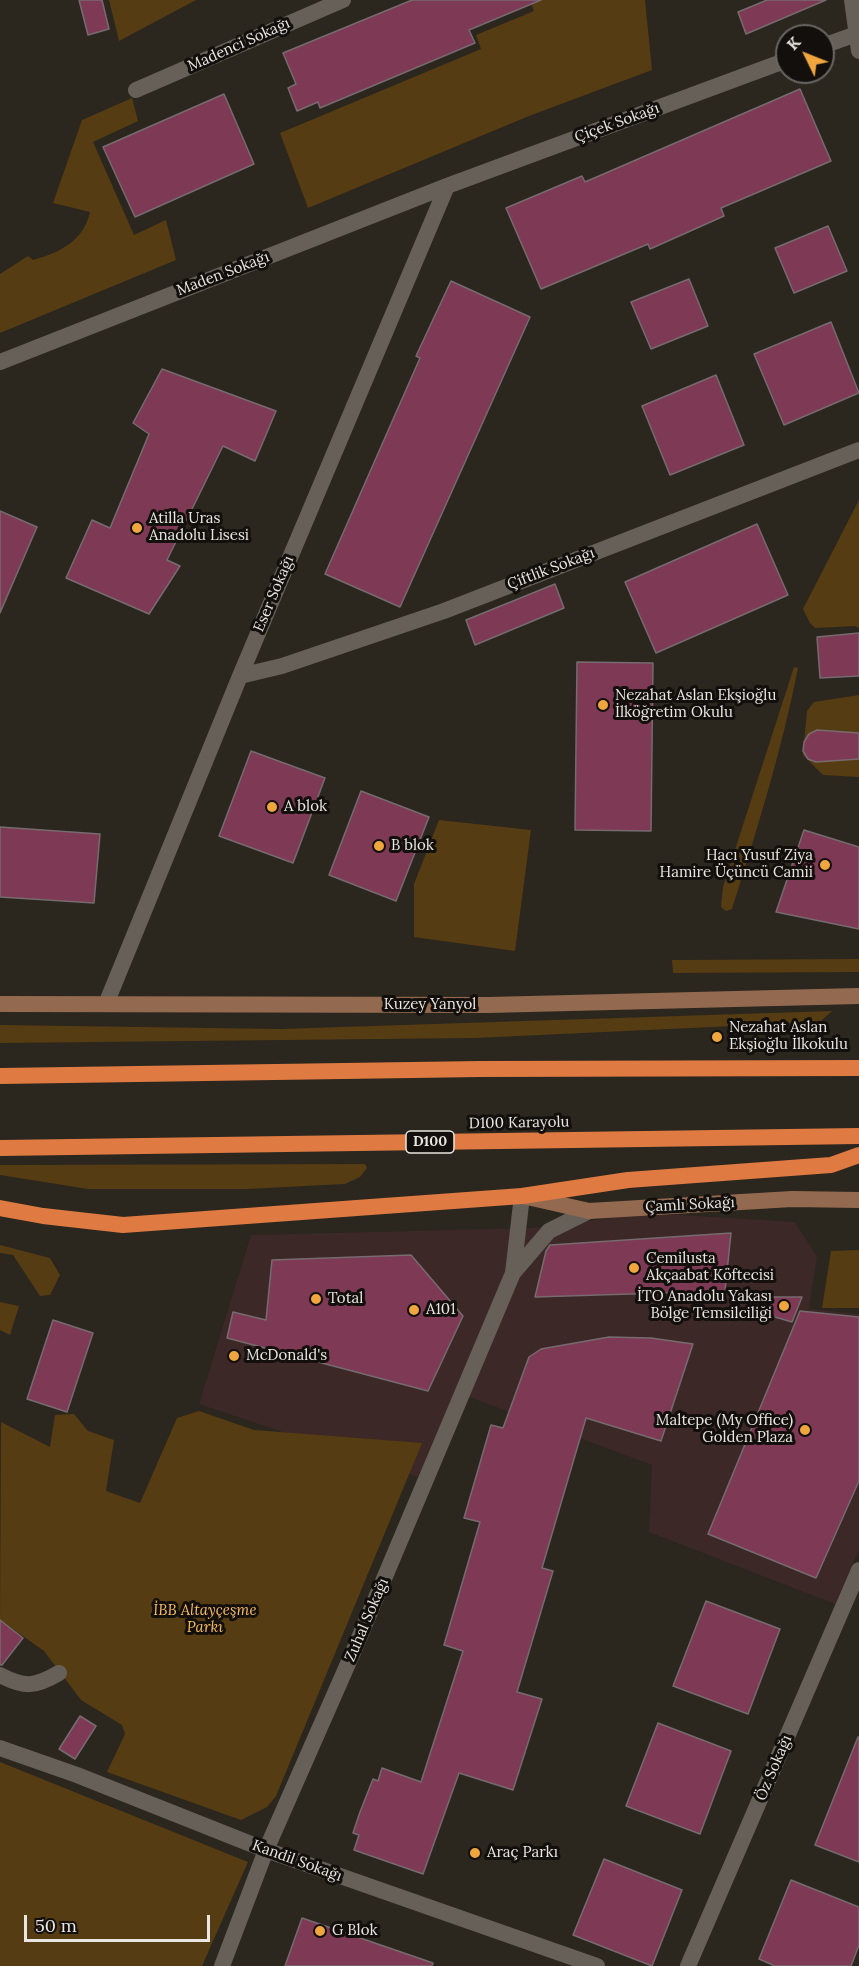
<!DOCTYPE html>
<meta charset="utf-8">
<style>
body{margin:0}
#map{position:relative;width:859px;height:1966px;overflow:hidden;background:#2b261e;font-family:Lora,serif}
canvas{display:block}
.north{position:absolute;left:775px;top:24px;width:60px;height:60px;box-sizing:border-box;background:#120f0c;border:2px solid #686562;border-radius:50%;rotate:313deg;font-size:16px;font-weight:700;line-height:24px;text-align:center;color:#eae7e2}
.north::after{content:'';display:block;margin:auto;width:21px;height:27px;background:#f0a63f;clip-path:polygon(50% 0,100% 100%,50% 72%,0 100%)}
.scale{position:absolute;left:24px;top:1915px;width:186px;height:27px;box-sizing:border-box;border:3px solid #eae7e2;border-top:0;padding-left:8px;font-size:18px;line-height:21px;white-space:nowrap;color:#eae7e2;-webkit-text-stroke:4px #120f0c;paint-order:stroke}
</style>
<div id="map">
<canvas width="859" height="1966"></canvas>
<div class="north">K</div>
<div class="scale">50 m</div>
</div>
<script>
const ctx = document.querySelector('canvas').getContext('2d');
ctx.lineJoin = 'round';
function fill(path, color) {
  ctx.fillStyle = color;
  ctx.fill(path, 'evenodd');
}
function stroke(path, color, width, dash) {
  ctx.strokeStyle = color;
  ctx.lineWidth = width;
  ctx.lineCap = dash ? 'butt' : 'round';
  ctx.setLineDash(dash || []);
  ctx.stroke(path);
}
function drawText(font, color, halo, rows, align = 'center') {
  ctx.font = font + ' Lora,serif';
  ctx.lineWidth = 6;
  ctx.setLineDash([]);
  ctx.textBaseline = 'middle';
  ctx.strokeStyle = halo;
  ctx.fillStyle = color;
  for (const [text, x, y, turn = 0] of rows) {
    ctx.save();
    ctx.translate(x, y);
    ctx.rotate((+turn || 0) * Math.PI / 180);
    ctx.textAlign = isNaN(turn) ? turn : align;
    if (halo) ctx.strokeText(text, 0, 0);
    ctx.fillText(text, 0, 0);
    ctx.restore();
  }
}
const commercial = new Path2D(`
 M648,1213L795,1222L817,1257L809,1309L859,1314V1549L835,1604L649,1532L652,1465L456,1392L418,1477L199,1404L251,1235L533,1228Z`);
const green = new Path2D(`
 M109,0H196L119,41Z
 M530,0H645L652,70L529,116L308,208L280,133L481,49L476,35L534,11Z
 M132,98L138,121L93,142L134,235L166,220L176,260L0,333V274L28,256L33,260C60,253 84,240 90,212L53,203L82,120Z
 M859,500V628L855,626L815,628L810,623L803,609Z
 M794,667L798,668C782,750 757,829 732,909L726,911L721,907L723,887Z
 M859,695V777L823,775L803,755L807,711L814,702Z
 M439,820L531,830L515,951L414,937V884Z
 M859,959V972L673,973L672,960Z
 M832,1011L820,1022L475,1038L0,1043V1025L280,1029Z
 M365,1164L367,1168L360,1177L345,1184L247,1189H88L0,1175V1165Z
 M0,1245L50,1258L60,1275L50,1295L40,1296L13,1255L0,1253Z
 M859,1250V1308H822L831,1251Z
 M0,1302L19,1306L10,1335L0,1330Z
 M199,1411L254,1430L422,1443L276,1796L267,1807L241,1820L107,1772L125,1734L122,1725L81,1700L44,1651L0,1620L1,1422L50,1447L55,1415L74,1414L88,1431L114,1440L106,1491L140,1503L177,1418Z
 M0,1762L248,1862L202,1966H0Z`);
const building = new Path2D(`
 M79,0H102L109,29L88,35Z
 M412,0H541L469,30L475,43L320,108L318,102L297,111L288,88L296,84L283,53Z
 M767,0H826L746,34L738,12Z
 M800,89L831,161L721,208L724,216L650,249L648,244L541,289L506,208L582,176L585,182Z
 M224,94L254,164L135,217L103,147Z
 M828,226L847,271L794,293L775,248Z
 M689,279L708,326L651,349L631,302Z
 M451,281L530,317L400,607L325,574L420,358L416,356Z
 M831,322L859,393L784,425L754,354Z
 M162,369L276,411L255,461L223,446L167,560L180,566L149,614L66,578L92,520L110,528L149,434L133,423Z
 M716,375L744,445L670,475L642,406Z
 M0,511L37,527L0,613Z
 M757,524L788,595L656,653L625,582Z
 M555,584L564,608L475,645L466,620Z
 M859,633V676L820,678L817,637Z
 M577,662L653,663L651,831L575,830Z
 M817,730L859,733V759L816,762L808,759L803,751L804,742L809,734Z
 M251,751L325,778L293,863L219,836Z
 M361,791L429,817L396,901L329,875Z
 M0,827L100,834L94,903L0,897Z
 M804,830L859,847V929L776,912Z
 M731,1233L725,1291L535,1297L546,1251L550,1245Z
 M411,1255L463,1316L428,1391L227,1338L233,1312L266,1320L272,1260Z
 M773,1297H802L792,1322L768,1315Z
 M800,1311L859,1317V1481L816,1578L708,1534Z
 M53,1320L93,1333L67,1412L27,1399Z
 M609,1337L651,1338L693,1344L661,1441L586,1418L542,1568L553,1571L517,1692L542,1699L513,1790L459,1773L423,1874L354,1850L359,1835L353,1833L360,1812L373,1779L378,1781L382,1768L421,1782L463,1651L444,1645L480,1522L464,1518L491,1425L503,1428L529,1357L541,1349Z
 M706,1601L780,1629L748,1714L673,1686Z
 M0,1620L23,1638L2,1665H0Z
 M80,1716L96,1726L75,1759L59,1749Z
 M658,1723L731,1751L700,1834L626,1806Z
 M858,1737H859V1862L815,1845Z
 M604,1859L682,1890L652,1966L573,1935Z
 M791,1880L859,1907V1945L851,1966H775L759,1959Z
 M302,1918L433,1963L432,1966H285Z`);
const minor = new Path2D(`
 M852,0L859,51
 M823,46L859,33
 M136,90L343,0
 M0,362L447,186L787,60
 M240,676L282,666L444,611L859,450
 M106,1004L240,676L447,186
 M522,1196L513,1273L549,1231L589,1211
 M0,1675C25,1688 35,1687 59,1673
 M0,1748L77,1775L266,1850L597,1966
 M222,1966L266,1850L354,1650L513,1273
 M688,1966L859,1570`);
const secondary = new Path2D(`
 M0,1004L488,1005L859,996
 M523,1196L589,1211L792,1199L859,1200`);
const trunk = new Path2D(`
 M0,1076L481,1069L859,1068
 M0,1148L859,1136
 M0,1208L43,1216L123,1225L522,1196L628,1180L831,1165L859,1155`);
const markers = [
 [137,528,6,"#f0a63f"],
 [603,705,6,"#f0a63f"],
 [272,807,6,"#f0a63f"],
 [379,846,6,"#f0a63f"],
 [825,865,6,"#f0a63f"],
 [717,1037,6,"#f0a63f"],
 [634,1268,6,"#f0a63f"],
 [316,1299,6,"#f0a63f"],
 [784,1306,6,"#f0a63f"],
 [414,1310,6,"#f0a63f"],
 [234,1356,6,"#f0a63f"],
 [805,1430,6,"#f0a63f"],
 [475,1853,6,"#f0a63f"],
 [320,1931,6,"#f0a63f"]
];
const shields = [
 [430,1142,48]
];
const shieldNames = [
 ["D100",430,1142]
];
const streetNames = [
 ["Madenci Sokağı",239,45,-24],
 ["Çiçek Sokağı",617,123,-20],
 ["Maden Sokağı",223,274,-21],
 ["Çiftlik Sokağı",551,569,-21],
 ["Eser Sokağı",274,594,-67],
 ["Kuzey Yanyol",430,1005],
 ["D100 Karayolu",519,1123,-1],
 ["Çamlı Sokağı",690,1205,-3],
 ["Zuhal Sokağı",367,1620,-67],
 ["Öz Sokağı",774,1768,-67],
 ["Kandil Sokağı",297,1861,20]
];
const poiNames = [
 ["Atilla Uras",149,519],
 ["Anadolu Lisesi",149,536],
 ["Nezahat Aslan Ekşioğlu",615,696],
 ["İlköğretim Okulu",615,713],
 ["A blok",284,807],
 ["B blok",391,846],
 ["Hacı Yusuf Ziya",813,856,"right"],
 ["Hamire Üçüncü Camii",813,873,"right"],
 ["Nezahat Aslan",729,1028],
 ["Ekşioğlu İlkokulu",729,1045],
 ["Cemilusta",646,1259],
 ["Akçaabat Köftecisi",646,1276],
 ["İTO Anadolu Yakası",772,1297,"right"],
 ["Bölge Temsilciliği",772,1314,"right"],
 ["Total",328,1299],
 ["A101",426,1310],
 ["McDonald's",246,1356],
 ["Maltepe (My Office)",793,1421,"right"],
 ["Golden Plaza",793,1438,"right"],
 ["Araç Parkı",487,1853],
 ["G Blok",332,1931]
];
const parkNames = [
 ["İBB Altayçeşme",205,1611],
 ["Parkı",205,1628]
];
fill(commercial, '#3c2826');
fill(green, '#563c12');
fill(building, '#7e3955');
stroke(building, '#766b6f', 1.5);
stroke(minor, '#666058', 16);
stroke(secondary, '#936a50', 16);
stroke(trunk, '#df7b42', 16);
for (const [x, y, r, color] of markers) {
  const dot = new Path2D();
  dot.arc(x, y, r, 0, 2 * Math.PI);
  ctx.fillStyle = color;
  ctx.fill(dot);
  stroke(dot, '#120f0c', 2);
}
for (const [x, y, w] of shields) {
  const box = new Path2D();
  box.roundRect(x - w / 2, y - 11, w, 22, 4.5);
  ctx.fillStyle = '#120f0c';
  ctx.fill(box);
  stroke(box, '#eae7e2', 1.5);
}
drawText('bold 14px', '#eae7e2', null, shieldNames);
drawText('15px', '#eae7e2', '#120f0c', streetNames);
drawText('15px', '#eae7e2', '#120f0c', poiNames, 'left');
drawText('italic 15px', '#fabd60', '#120f0c', parkNames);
</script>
